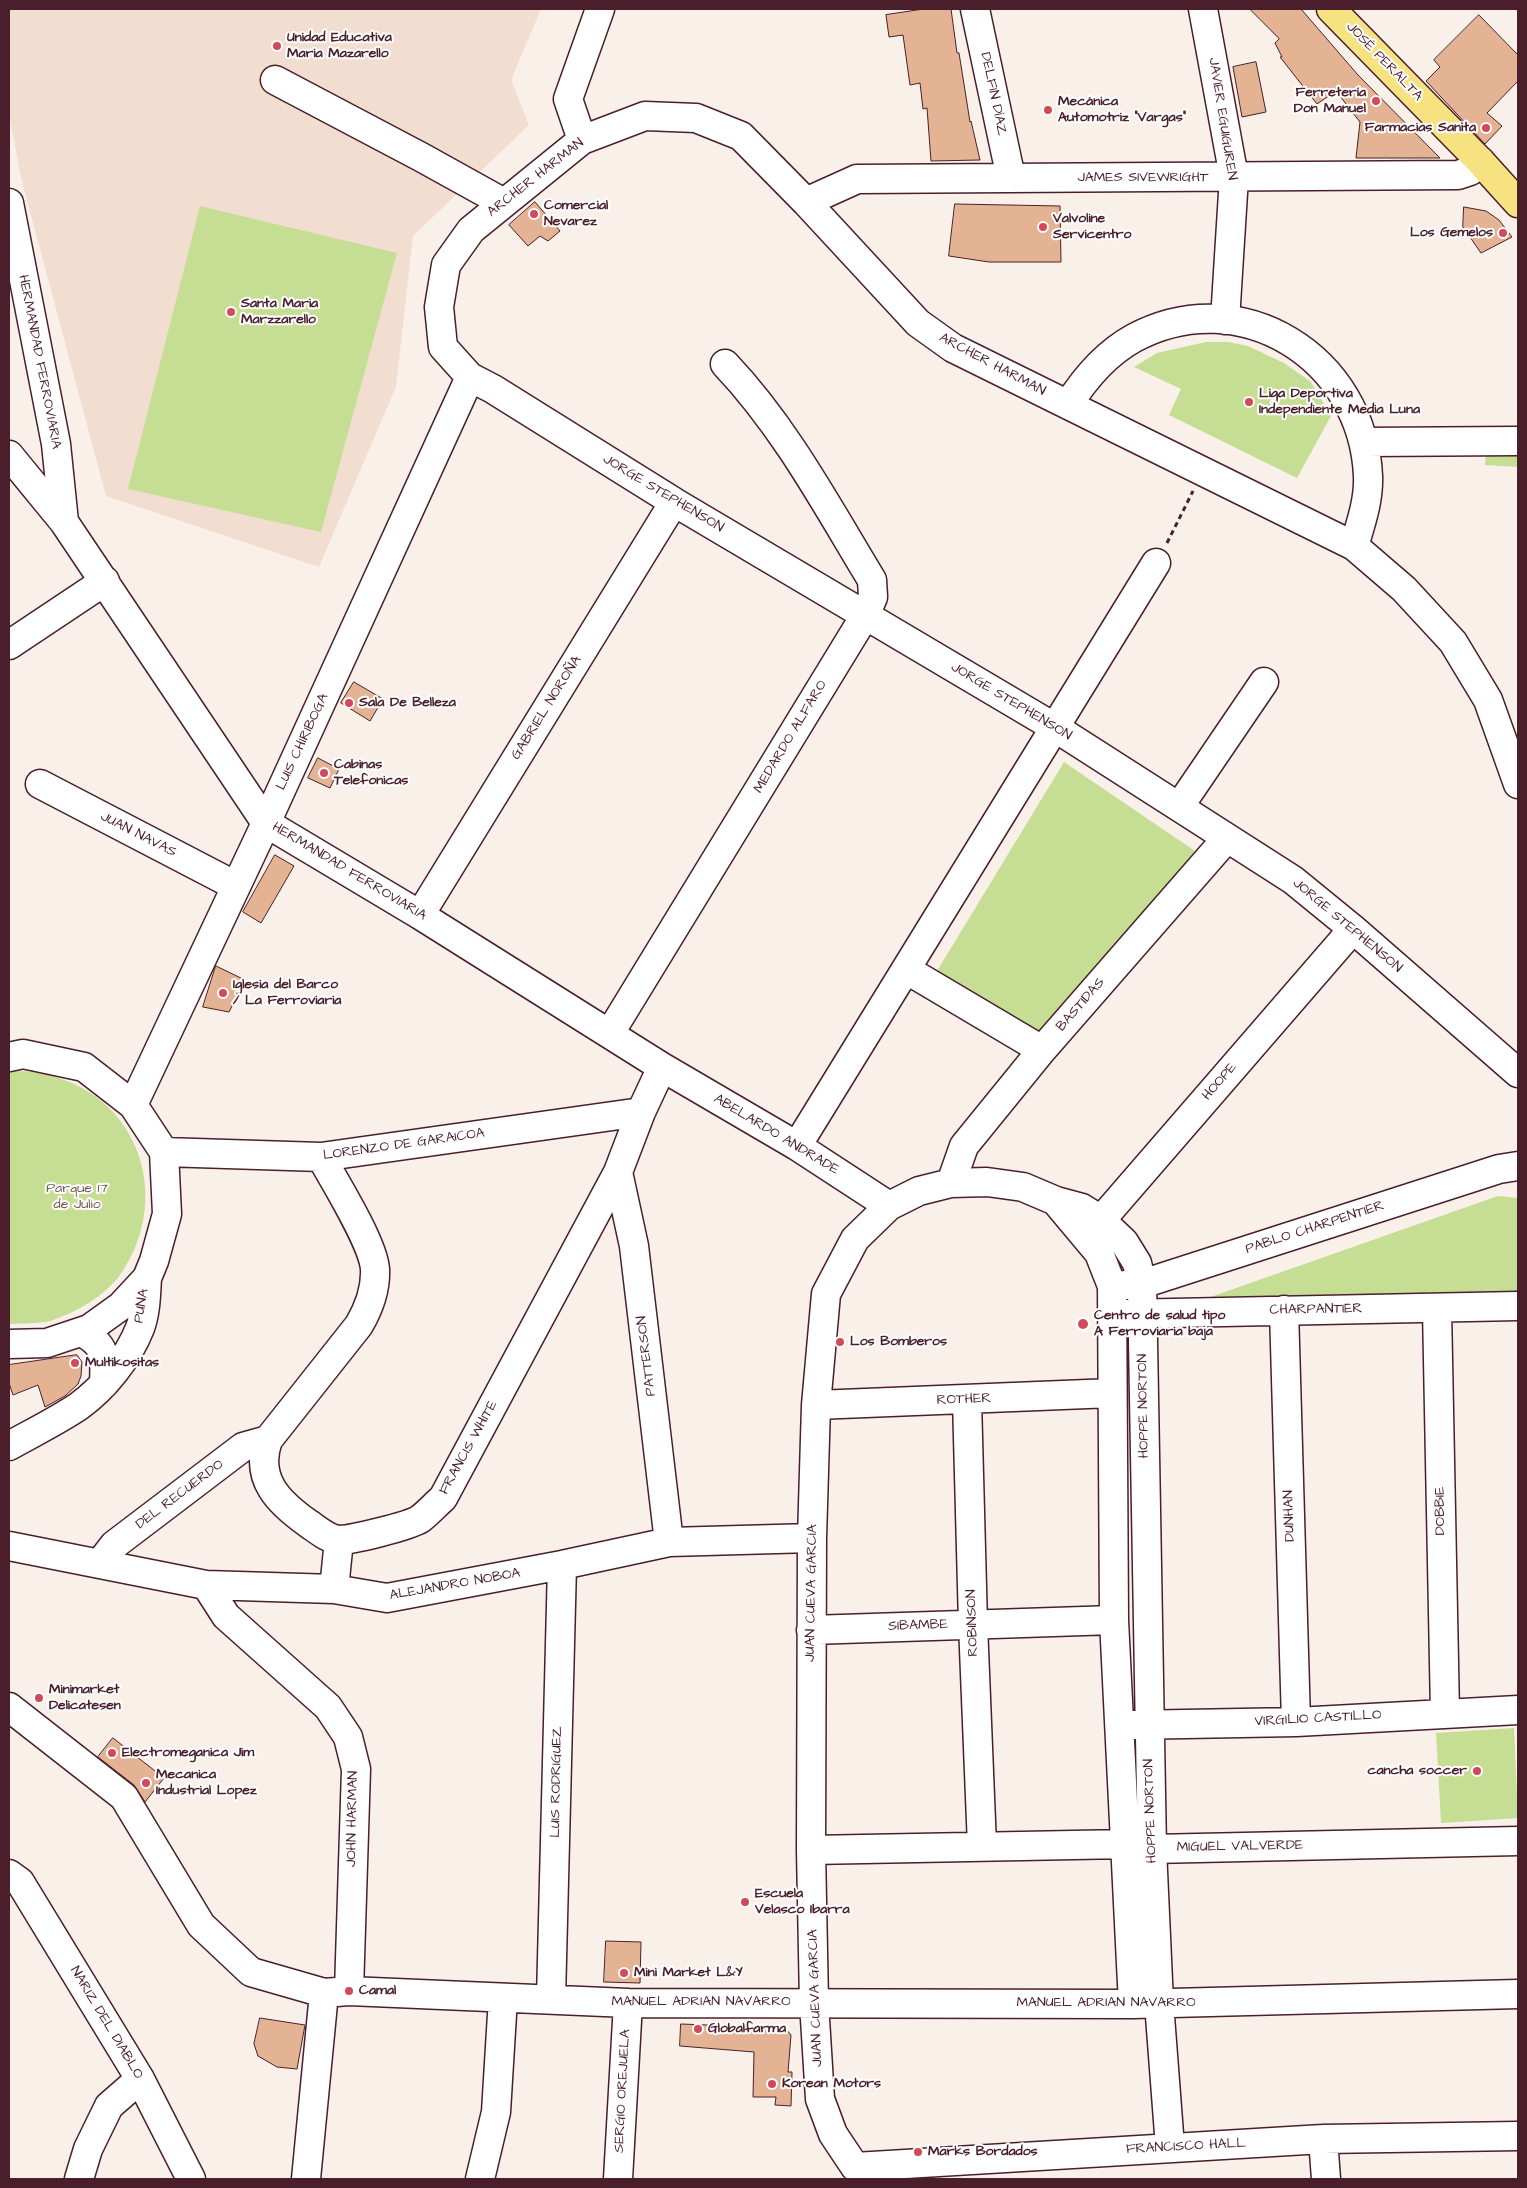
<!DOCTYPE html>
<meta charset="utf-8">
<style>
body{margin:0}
#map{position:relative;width:1527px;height:2188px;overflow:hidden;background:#f9f0ea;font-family:"Architects Daughter",sans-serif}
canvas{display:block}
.frame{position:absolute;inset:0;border:10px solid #4a1f2b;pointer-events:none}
</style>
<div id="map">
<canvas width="1527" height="2188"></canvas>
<div class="frame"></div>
</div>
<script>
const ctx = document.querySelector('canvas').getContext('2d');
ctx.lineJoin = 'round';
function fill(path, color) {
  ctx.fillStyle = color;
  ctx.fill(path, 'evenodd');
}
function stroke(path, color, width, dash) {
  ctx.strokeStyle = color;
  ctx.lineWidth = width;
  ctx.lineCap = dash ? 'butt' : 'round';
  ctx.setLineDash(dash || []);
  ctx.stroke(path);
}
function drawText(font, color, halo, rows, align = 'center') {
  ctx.font = font + ' "Architects Daughter",sans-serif';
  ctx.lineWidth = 4;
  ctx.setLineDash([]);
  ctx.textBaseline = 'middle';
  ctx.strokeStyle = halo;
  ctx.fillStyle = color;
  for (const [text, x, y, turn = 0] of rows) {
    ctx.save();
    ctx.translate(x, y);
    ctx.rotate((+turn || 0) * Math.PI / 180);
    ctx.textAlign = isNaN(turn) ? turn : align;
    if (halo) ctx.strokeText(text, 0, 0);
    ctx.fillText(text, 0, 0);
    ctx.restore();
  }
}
const built = new Path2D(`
 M9,9H541L511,80L529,125L413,236L396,387L319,567L106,496L21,178L9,114Z`);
const green = new Path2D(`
 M200,206L397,253L321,532L128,489Z
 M1206,342H1228L1248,346L1284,363L1311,382L1331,416L1297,478L1169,415L1181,389L1134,367L1157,353Z
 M1486,455H1518V467L1485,465Z
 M1064,762L1195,851L1042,1036L934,976Z
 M9,1071C30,1070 52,1075 72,1083C148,1117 167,1209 120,1275C105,1296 75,1313 50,1321C38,1324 22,1323 9,1324Z
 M1498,1196L1518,1198V1292L1202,1300Z
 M1514,1728L1518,1818L1441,1823L1436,1733Z`);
const building = new Path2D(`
 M924,9H951L957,53H959L970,122L971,121L980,160L931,161L927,108L923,109L920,83L910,85L903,35L889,37L886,15Z
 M1250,9H1301L1358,75L1440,158H1356L1360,122L1336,91L1317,104L1280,57H1282L1275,43L1279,39Z
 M1479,15L1518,55V81L1487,113L1502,126L1485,144L1426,81L1440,67L1434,60Z
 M1256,62L1266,112L1242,117L1233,67Z
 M535,202L560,231L548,241L540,236L528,246L509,225Z
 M955,204L1060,206L1061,262H989L949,256Z
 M1464,207L1486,211L1499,220L1512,237L1481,253L1463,227Z
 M354,682L383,699L370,721L341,703Z
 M318,758L339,769L330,788L308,778Z
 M275,855L294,866L261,923L243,912Z
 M216,966L245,980L229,1012L203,1007Z
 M77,1355L82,1362L81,1376L78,1384L65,1396L45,1407L38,1385L13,1395L9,1383V1365Z
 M113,1738L164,1778L145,1802L134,1785L98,1757Z
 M606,1941L641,1942L640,1983L604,1982Z
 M260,2018L305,2025L297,2069L277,2067L258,2056L254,2044Z
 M681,2024L785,2028L791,2035L788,2072H792L791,2106L775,2105L776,2097H753L754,2052L680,2046Z`);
const path = new Path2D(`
 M1167,543L1193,491`);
const minor = new Path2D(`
 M975,9L1011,178
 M1203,9L1234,177L1225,320
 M275,80L421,157L504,203
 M582,140L568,99L600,9
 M806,202L857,179L1458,175L1470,171L1480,161
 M9,203L56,444L64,522
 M1068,405C1085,378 1105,354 1134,338C1240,281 1363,357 1368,476C1369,500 1361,523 1354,546
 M1364,442L1518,441
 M9,455L64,522L266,823L420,915L662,1067L797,1146L889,1206
 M9,645L105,581
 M40,784L236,886
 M1518,784L1488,700L1453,642L1404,589L1354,546L953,348L918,323L806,202L741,136L696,118L645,116L582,140L471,230L446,265L439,307L443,347L470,377L493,389L674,502L1054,727L1293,880L1353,929L1518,1073
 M1179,807L1264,682
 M420,915L674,502
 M907,970L1042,1050
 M610,1033L866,614L873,597L872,580C827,506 785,427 725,364
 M9,1057L23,1054L84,1067L133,1105L164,1152L167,1214L154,1261L147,1278L121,1306L89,1329L47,1343L9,1344
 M133,1105L266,823L470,377
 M797,1146L1156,563
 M164,1152L321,1157L641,1112
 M321,1157C335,1182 373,1243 375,1269C376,1289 369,1308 359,1325L268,1440C254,1479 279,1503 309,1524C318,1530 328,1539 339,1540C352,1540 409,1526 420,1519C428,1513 435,1505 443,1498L618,1172L641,1112L662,1067
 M618,1172L634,1246L669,1542
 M951,1183L964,1146L1042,1050L1227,838
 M1058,1204L1099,1253L1112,1286L1114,1620L1133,2004
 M1089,1234L1353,929
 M1125,1285L1142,1284L1499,1169L1518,1166
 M1437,1309L1445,1713
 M1284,1310L1296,1722
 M1124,1314L1518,1306
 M81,1332C107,1345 105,1357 104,1384
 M967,1400L973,1624L982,1846
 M816,1405L1112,1393
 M9,1446C32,1433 57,1421 79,1406C105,1387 128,1358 140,1328C146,1312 146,1294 147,1278
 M9,1546L206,1585L334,1589L387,1598L562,1565L669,1542L812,1538
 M100,1563L114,1545L243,1447L268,1440
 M206,1585L226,1616L328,1707L348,1737L356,1769L349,1991
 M334,1589L339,1540
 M811,1630L1114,1620
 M9,1707L124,1797L201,1925L251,1972L324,1993L349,1991L628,2003L1133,2004L1518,1994
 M1130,1725L1296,1722L1518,1710
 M811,1850L1126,1844L1152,1849L1518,1841
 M9,1874L20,1882L140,2079L191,2179
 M551,1999L562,1565
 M1323,2139L1326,2179
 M855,2167L1323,2139L1518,2136
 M79,2179L88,2149L109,2106L140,2079
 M306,2179L324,1993
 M480,2179L496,2112L503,1998
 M618,2179L628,2003
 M874,2179L855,2167L833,2134L820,2099L814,2003L811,1850L812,1538L816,1405L826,1294L855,1239L889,1206L919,1191L951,1183L987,1182L1023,1187L1056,1201L1082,1208L1101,1220L1124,1242L1137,1263L1142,1284L1152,1849L1159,2003L1170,2147`);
const major = new Path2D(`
 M1331,9L1480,161L1518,203`);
const markers = [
 [277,46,5,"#d1495b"],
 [1376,101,5,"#d1495b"],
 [1048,110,5,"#d1495b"],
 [1486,128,5,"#d1495b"],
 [534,214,5,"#d1495b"],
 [1043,227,5,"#d1495b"],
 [1503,233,5,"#d1495b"],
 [231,312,5,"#d1495b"],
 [1249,402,5,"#d1495b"],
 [349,703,5,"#d1495b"],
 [324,773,5,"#d1495b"],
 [223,993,5,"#d1495b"],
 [1083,1324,6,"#d1495b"],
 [840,1342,5,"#d1495b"],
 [75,1363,5,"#d1495b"],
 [39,1698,5,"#d1495b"],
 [112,1753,5,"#d1495b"],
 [1477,1771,5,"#d1495b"],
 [146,1783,5,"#d1495b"],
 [745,1902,5,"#d1495b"],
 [624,1973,5,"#d1495b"],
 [349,1991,5,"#d1495b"],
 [698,2029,5,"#d1495b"],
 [772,2084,5,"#d1495b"],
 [918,2152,5,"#d1495b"]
];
const poiNames = [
 ["Unidad Educativa",287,38],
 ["Maria Mazarello",287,54],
 ["Ferretería",1366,93,"right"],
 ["Don Manuel",1366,109,"right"],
 ["Mecánica",1058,102],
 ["Automotriz \"Vargas\"",1058,118],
 ["Farmacias Sanita",1476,128,"right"],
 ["Comercial",544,206],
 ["Nevarez",544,222],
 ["Valvoline",1053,219],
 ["Servicentro",1053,235],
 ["Los Gemelos",1493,233,"right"],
 ["Santa Maria",241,304],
 ["Marzzarello",241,320],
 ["Liga Deportiva",1259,394],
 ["Independiente Media Luna",1259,410],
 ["Sala De Belleza",359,703],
 ["Cabinas",334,765],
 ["Telefonicas",334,781],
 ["Iglesia del Barco",233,985],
 ["/ La Ferroviaria",233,1001],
 ["Centro de salud tipo",1094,1316],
 ["A Ferroviaria baja",1094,1332],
 ["Los Bomberos",850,1342],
 ["Multikositas",85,1363],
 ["Minimarket",49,1690],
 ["Delicatesen",49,1706],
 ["Electromeganica Jim",122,1753],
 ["cancha soccer",1467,1771,"right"],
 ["Mecanica",156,1775],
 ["Industrial Lopez",156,1791],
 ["Escuela",755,1894],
 ["Velasco Ibarra",755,1910],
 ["Mini Market L&Y",634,1973],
 ["Camal",359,1991],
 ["Globalfarma",708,2029],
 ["Korean Motors",782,2084],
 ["Marks Bordados",928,2152]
];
const streetNames = [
 ["JOSÉ PERALTA",1384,62,46],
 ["DELFIN DÍAZ",993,94,78],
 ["JAVIER EGUIGUREN",1222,119,81],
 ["ARCHER HARMAN",536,178,-38],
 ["JAMES SIVEWRIGHT",1143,178],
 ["HERMANDAD FERROVIARIA",39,362,79],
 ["ARCHER HARMAN",992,365,28],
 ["JORGE STEPHENSON",663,494,31],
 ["JORGE STEPHENSON",1011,702,31],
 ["GABRIEL NOROÑA",547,708,-58],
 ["MEDARDO ALFARO",791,737,-59],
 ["LUIS CHIRIBOGA",303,742,-65],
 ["JUAN NAVAS",138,835,27],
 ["HERMANDAD FERROVIARIA",349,872,31],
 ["JORGE STEPHENSON",1347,926,40],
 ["BASTIDAS",1081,1005,-49],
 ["HOOPE",1220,1082,-49],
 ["ABELARDO ANDRADE",776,1135,31],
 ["LORENZO DE GARAICOA",404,1145,-8],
 ["PABLO CHARPENTIER",1315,1228,-18],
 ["PUNA",142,1306,-81],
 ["CHARPANTIER",1316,1310,-1],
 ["PATTERSON",647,1356,-97],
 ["ROTHER",964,1400,-2],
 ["HOPPE NORTON",1144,1406,-91],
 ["FRANCIS WHITE",469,1448,-61],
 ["DEL RECUERDO",180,1495,-37],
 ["DOBBIE",1441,1511,-91],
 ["DUNHAN",1290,1516,-92],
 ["ALEJANDRO NOBOA",455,1585,-10],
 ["JUAN CUEVA GARCIA",812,1593,-89],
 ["ROBINSON",973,1623,-92],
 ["SIBAMBE",918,1626,-2],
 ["VIRGILIO CASTILLO",1318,1719,-3],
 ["LUIS RODRIGUEZ",557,1782,-89],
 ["HOPPE NORTON",1151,1811,-92],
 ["JOHN HARMAN",353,1819,-89],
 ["MIGUEL VALVERDE",1240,1847,-1],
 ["JUAN CUEVA GARCIA",816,1998,-92],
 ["MANUEL ADRIAN NAVARRO",701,2002],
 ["MANUEL ADRIAN NAVARRO",1106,2003],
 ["NARIZ DEL DIABLO",106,2023,59],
 ["SERGIO OREJUELA",623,2091,-87],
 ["FRANCISCO HALL",1186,2147,-3]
];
const parkNames = [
 ["Parque 17",77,1189],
 ["de Julio",77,1205]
];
fill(built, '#f2ded0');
fill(green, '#c6de93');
fill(building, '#e3b394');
stroke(building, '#4a1f2b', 1);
stroke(minor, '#4a1f2b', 31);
stroke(major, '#4a1f2b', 31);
stroke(path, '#4a1f2b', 3, [5, 4]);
stroke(minor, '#fff', 28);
stroke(major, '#f7e281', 28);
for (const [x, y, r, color] of markers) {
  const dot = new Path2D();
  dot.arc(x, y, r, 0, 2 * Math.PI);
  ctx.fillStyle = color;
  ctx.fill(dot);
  stroke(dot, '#fff', 2);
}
drawText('bold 14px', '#4a1f2b', '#fff', poiNames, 'left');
drawText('14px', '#4a1f2b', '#fff', streetNames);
drawText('14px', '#6f584a', '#fff', parkNames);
</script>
